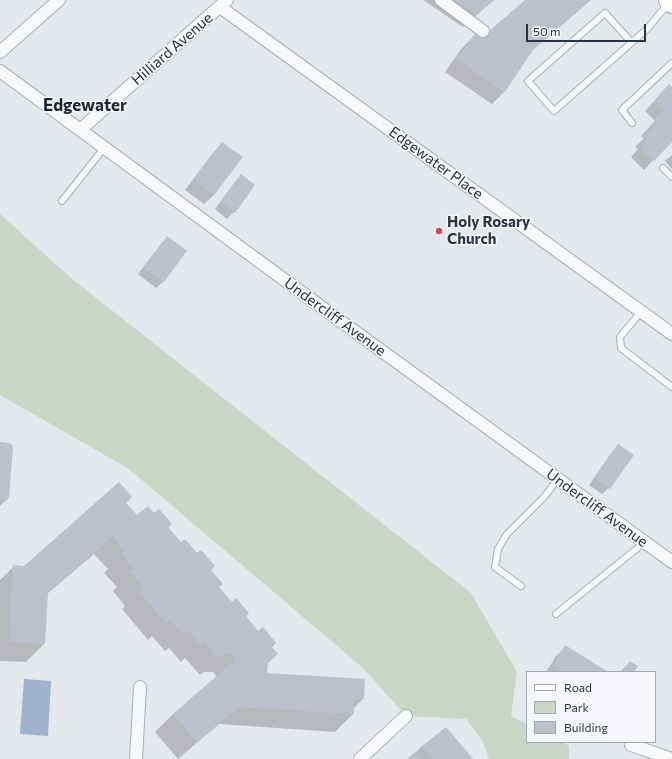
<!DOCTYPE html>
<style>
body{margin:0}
#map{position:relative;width:672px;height:759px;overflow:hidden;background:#e4e7ec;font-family:Commissioner,sans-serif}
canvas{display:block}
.legend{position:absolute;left:526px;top:671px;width:130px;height:72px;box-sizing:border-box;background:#f4f6f9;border:1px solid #a4a8b1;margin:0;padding:5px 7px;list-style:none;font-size:12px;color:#2b3445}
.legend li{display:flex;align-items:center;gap:8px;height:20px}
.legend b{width:20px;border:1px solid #a4a8b1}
.scale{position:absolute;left:526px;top:24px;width:120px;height:18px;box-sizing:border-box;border:2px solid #2b3445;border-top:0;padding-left:5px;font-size:12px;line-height:14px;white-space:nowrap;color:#2b3445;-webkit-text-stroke:3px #f4f6f9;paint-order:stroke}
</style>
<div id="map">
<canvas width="672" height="759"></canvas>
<ul class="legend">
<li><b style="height:5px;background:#fff"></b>Road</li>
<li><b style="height:11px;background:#c9d6c5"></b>Park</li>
<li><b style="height:11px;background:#bbc0ca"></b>Building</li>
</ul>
<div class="scale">50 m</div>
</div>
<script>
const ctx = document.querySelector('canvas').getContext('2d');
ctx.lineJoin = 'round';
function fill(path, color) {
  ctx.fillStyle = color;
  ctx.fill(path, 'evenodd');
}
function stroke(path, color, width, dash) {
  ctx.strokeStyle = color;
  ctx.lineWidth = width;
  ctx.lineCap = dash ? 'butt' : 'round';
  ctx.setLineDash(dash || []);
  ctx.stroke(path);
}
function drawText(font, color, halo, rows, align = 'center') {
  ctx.font = font + ' Commissioner,sans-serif';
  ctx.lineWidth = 3;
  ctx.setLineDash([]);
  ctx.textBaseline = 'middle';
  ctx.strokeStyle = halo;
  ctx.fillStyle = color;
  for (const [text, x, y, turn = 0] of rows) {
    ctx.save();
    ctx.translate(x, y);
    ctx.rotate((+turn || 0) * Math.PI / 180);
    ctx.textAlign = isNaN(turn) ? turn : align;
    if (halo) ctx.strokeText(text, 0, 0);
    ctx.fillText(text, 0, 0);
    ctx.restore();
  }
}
const green = new Path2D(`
 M0,214L72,279L471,593L517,672L511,716L527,724V742H562L569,746V759H489L482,740L466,719L406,716L363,668L129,469L0,395Z`);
const water = new Path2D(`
 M24,679L51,681L48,736L20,734Z`);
const shadow = new Path2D(`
 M423,0H494L463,27Z
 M526,0H591L529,53L505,91L492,104L445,72L462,48L475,35L481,39Z
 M672,88V140L644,170L631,157L638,149L635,147L644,138L641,136L655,121L645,111L660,95Z
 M222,143L241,157L214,195L204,204L185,190L213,153Z
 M672,155V169L665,161Z
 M241,176L254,185L234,212L227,219L215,209L235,182Z
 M167,237L186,251L163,282L156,288L138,274L161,244Z
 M0,443L8,498L0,506Z
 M619,446L609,488L602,494L589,485L612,452Z
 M125,503L137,517L167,528L181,544L210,570L218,587L271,647L266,674L363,699L353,709V714L335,732L219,724L178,759L155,732L173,714L217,677L213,672H204L200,675L185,658L181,662L169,648L165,651L152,636L148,640L122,609L125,606L113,591L117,587L104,573L108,569L94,554L47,594L44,644L26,662L0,661V580L14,566L24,567Z
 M566,647L606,672H546L556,656Z
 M630,662L633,672H620Z
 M422,746L471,759H409Z`);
const building = new Path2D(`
 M455,0H493L476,14Z
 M525,0H591L533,50L505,92L457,59L475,34L481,38Z
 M669,84L672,87V142L654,161L639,147L647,139L644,137L652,128L650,126L664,110L654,101Z
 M222,142L243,157L214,195L194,180Z
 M241,174L255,185L235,213L220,202Z
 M167,236L187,251L164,282L144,268Z
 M0,442L10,443L13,446L9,498L6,501L0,500Z
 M618,444L634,455L610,489L595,478Z
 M119,482L132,497L126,503L137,515L148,506L154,513L159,509L172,524L168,527L181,542L185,539L197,553L201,550L215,566L211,570L223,584L219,587L232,602L236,598L249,613L246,616L258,631L263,627L276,643L272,647L278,654L268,663L267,673L365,679L364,699H354V714L238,707L197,742L173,714L235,660L231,654H223L218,658L204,641L200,645L188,630L183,634L170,619L166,623L139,591L143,587L130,572L134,569L122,554L125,551L113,536L48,592L45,644L9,642L13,565L24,566Z
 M565,645L608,672H563L553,666Z
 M630,661L638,666L634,672H623Z
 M446,727L473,759H433L422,746Z
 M415,752L421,759H407Z`);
const lane = new Path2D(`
 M631,42L605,13L528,81L554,111L647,29L668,4
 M632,123L622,110L672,63
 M663,168L672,177
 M62,201L104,148
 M641,312L620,337L621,348L672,387
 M521,586L495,567L498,549L507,534L544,497L558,479
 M556,614L645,542`);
const street = new Path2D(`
 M441,0L483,31
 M220,7L672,334
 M0,52L59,0
 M0,71L346,325L672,562
 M80,130L227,0
 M631,745L672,759
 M136,759L140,687
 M360,759L406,716`);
const primary = new Path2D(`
 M669,0L672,3`);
const markers = [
 [439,231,4,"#d1495b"]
];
const streetNames = [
 ["Hilliard Avenue",172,49,-41],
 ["Edgewater Place",436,163,36],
 ["Undercliff Avenue",335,317,36],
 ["Undercliff Avenue",597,508,36]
];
const poiNames = [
 ["Holy Rosary",447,222],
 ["Church",447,239]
];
const quarterNames = [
 ["Edgewater",85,105]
];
fill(green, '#c9d6c5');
fill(water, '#9fb4cc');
fill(shadow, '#0003');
fill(building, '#bbc0ca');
stroke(lane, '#a9aeb7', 8);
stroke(street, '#a9aeb7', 14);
stroke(primary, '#a3abb8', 22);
stroke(lane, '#f7f8fa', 6);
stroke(street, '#f7f8fa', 12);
stroke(primary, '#fff', 20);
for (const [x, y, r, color] of markers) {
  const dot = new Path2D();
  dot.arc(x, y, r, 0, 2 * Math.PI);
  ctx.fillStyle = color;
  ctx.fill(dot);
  stroke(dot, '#f4f6f9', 1.5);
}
drawText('15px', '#2b3445', '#f4f6f9', streetNames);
drawText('bold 15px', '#2b3445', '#f4f6f9', poiNames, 'left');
drawText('bold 17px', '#1d2536', '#f4f6f9', quarterNames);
</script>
